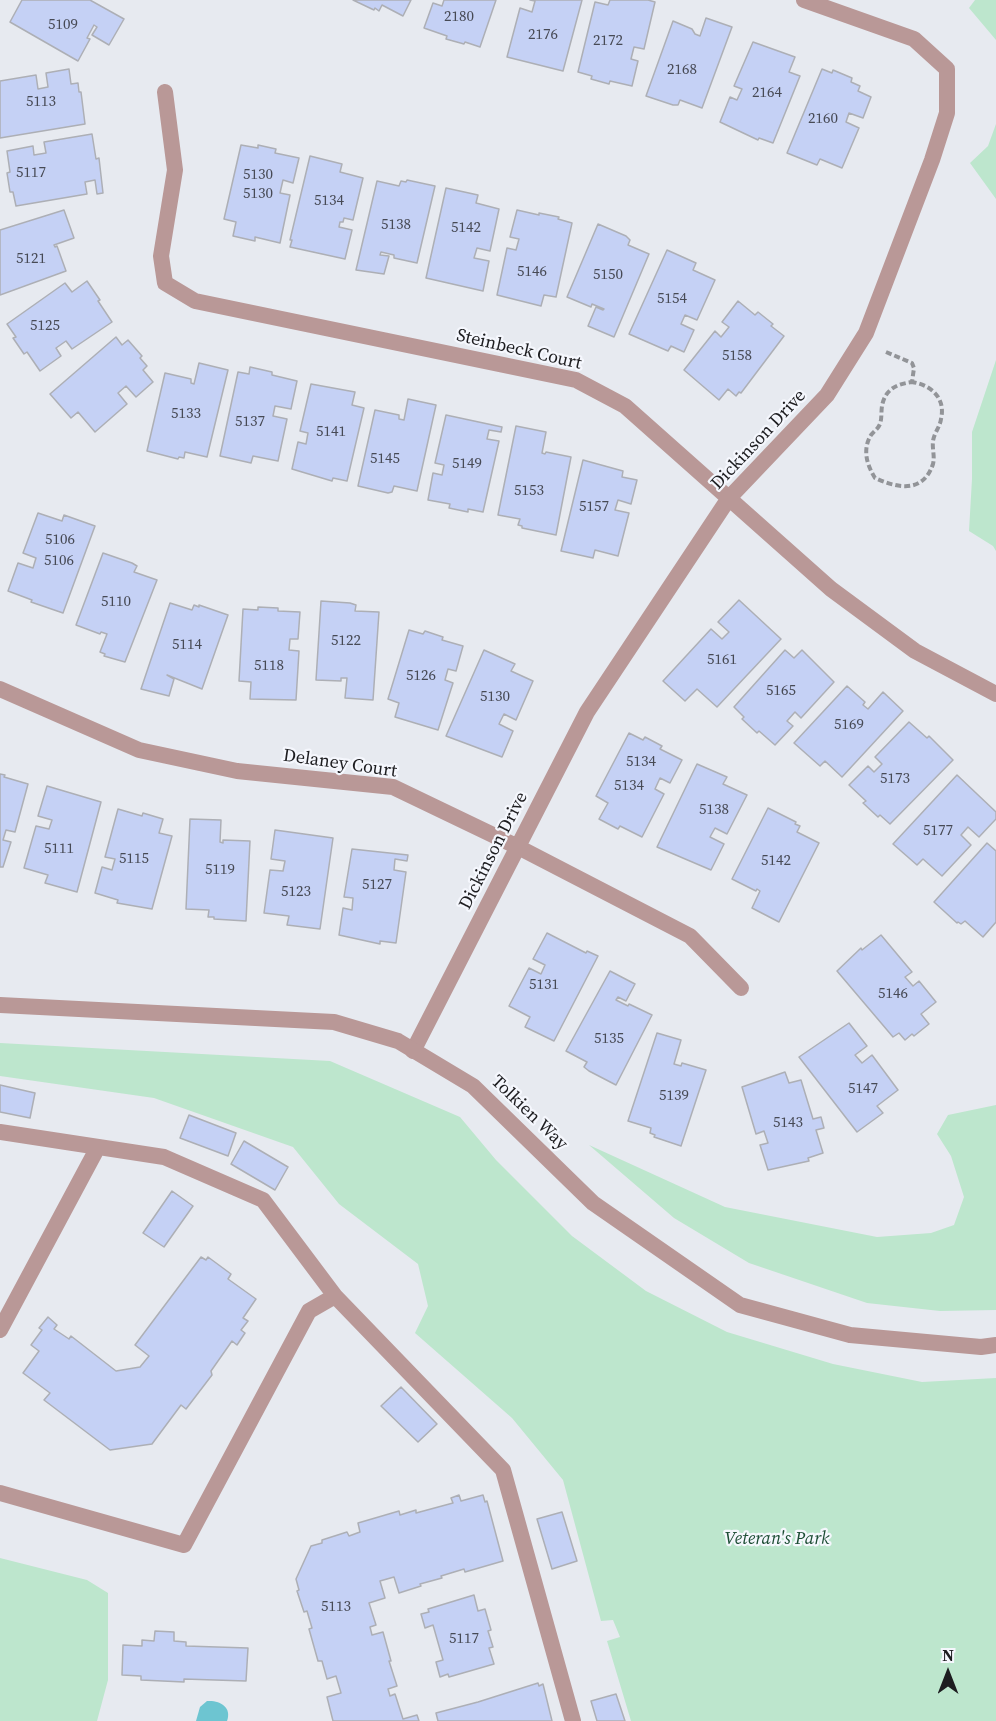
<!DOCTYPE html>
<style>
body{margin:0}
#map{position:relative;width:996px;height:1721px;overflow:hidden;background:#e7eaf0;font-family:"Source Serif 4",serif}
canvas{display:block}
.north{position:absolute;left:918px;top:1643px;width:60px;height:60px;-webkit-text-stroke:4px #f5f7fd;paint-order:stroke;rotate:0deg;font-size:16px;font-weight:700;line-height:24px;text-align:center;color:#1d1d20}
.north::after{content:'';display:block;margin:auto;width:21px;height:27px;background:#1d1d20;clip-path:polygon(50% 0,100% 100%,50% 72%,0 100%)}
</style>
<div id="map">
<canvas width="996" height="1721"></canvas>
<div class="north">N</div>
</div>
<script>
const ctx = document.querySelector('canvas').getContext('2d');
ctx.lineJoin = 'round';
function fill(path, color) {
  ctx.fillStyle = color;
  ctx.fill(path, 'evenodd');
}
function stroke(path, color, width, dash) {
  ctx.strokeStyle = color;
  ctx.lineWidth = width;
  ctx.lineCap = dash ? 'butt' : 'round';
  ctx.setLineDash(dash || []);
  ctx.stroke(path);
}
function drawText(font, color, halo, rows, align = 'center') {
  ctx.font = font + ' "Source Serif 4",serif';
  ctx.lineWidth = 4.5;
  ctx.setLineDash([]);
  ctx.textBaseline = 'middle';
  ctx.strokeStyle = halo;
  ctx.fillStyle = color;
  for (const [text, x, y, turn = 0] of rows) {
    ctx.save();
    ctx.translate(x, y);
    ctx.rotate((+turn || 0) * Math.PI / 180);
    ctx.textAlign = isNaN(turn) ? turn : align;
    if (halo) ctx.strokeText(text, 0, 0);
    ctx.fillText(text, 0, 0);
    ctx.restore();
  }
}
const green = new Path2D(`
 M975,0H996V40L969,8Z
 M996,124V199L970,163L988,146Z
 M996,360V551L993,546L969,531L972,479V432Z
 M0,1043L330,1061L460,1117L496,1160L572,1236L646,1291L727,1332L833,1364L922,1382L996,1378V1721H631L607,1641L620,1637L613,1620L601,1621L563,1480L512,1418L415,1333L428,1306L418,1264L339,1204L293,1147L154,1098L0,1076Z
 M996,1105V1310L940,1311L867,1303L749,1263L674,1218L589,1145L725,1207L877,1237L931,1233L954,1225L964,1197L951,1156L937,1134L948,1115Z
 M0,1558L87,1580L108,1593V1680L97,1721H0Z`);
const water = new Path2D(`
 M207,1701C220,1700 232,1707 227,1721H196L200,1707Z`);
const building = new Path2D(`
 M22,0H90L124,19L109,45L92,35L97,27L94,25L87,38L90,39L78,61L10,22Z
 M353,0H411L403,16L382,5L379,11L375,8L374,10Z
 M444,0H496L480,47L465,42L464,44L446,39L447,36L424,28L433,3L442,6Z
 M530,0H582L563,71L507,57L520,8L532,12L535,1Z
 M610,0H648L655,2L644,49L634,47L631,59L638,61L632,86L610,81L609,84L591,79L592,76L578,72L595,2L608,5Z
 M706,18L732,27L702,108L680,100L678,105H673L646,96L673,21L692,29L695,34L700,36Z
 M753,42L795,57L789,72L800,76L773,143L759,138L758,140L720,122L730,97L737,100L742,89L734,86Z
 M69,69L71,84L78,83L79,92H81L85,124L0,138V81L36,75L38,89L48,87L46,73Z
 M822,69L832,73L833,70L852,78L851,82L860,86L858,91L871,97L863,118L849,113L846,122L859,128L842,168L820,159L817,165L787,153Z
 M92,134L96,159L99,158L103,193L97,194L95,180L85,182L87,194L16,206L13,192H10L7,173L10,172L7,151L33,146L34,155L46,153L44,142Z
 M241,145L258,148V145L276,149L275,153L299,158L293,183L283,180L280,193L290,195L280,243L255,237V241L233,236L236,222L224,219Z
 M310,156L342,164L340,172L363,178L353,220L344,218L343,222H340L339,227L352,230L345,259L290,247L292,240H290Z
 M407,180L435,186L417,263L394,258V255L381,252L380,255L389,256L384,274L356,270L377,181L399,186L401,181L406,182Z
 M446,188L478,195L476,203L499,209L490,251L477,248L474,258L489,261L483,291L426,278Z
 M64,210L74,238L54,245L55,247L57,246L66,271L0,295V230Z
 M517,210L539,215V213L559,217L558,219L572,223L556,297L544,295L541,306L497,295L507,248L516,250L519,239L510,237Z
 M598,224L626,236L630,240L628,245L649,254L614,337L588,326L596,307L603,310L604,309L592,304L591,307L567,297Z
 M667,250L696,263L693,270L715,280L697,320L685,315L681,324L694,330L684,352L671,346L668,351L629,334Z
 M87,281L100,300L98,301L112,322L72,349L66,341L56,348L61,356L40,371L27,352L24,354L13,338L16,337L7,324L65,283L72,292Z
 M738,301L755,315L758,312L773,324L771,326L784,336L741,393L739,392L736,396L728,389L719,400L684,370L715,331L721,337L729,327L722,322Z
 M116,337L122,345L128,340L142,356L140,358L147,366L143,370L153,382L136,397L126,386L118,393L127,404L95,432L78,412L71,418L50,394Z
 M199,363L228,370L207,457L185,452L184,458L179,457L178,459L147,451L165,373L191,379V383L194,384Z
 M250,367L272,372V375L297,381L291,409L275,406L273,416L287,419L278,461L253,456L251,463L220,456L238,372L249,374Z
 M311,384L355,392L352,405L364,408L347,481L333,478L332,481L292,469L298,442L306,444L308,433L300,431Z
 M408,399L436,405L417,491L394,486L392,492L388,493L358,486L375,410L399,415V419L404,420Z
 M446,415L502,427L501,432L489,430L487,439L499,441L483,512L468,509V512L449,508L450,504L428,500L433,473L442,475L444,465L435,463Z
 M516,426L546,432L542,453L545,454L546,452L571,457L556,535L522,528V526L518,525L520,519L498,515Z
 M583,460L623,471L622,477L637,480L631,504L618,500L615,510L629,513L618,556L595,550L593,558L561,551Z
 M38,513L62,521L64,515L95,526L63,613L31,602L32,600L8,591L18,563L33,568L36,558L23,553Z
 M103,553L132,563L137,566L134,572L157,580L125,662L104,656L105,654L100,652L107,634L101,632L100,634L76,625Z
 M739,600L781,639L717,707L697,689L685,701L663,681L711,629L722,639L729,632L718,622Z
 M321,601L350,603L356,605L355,611L379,612L373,700L345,698L347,678H341V681L316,680Z
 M170,603L192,610L194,605L199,607V605L228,615L202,689L167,675L174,679L169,696L141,689Z
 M258,607L278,608V611L300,612L298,639H290L289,650L299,651L296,700L250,699L251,682L239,681L243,609L258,610Z
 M409,630L423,634L425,631L443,637L442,640L463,646L456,671L448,669L445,680L453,683L438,730L395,717L399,703L388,699Z
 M484,650L515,664L511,671L533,681L516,720L504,714L499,724L513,731L502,757L446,736Z
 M785,650L794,658L802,650L834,682L801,718L795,712L787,721L793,726L775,745L759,731L757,733L742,719L744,717L734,707Z
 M847,686L865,702L863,705L868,709L883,692L903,711L842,777L825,761L820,766L794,743Z
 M909,722L927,738L929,736L953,760L890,824L880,815L878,817L863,803L866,801L849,785L868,766L874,772L882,764L875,757Z
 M629,733L643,740L645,737L662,746L660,749L682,760L670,783L660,778L655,789L664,794L642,837L620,826L618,829L599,819L608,803L596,796Z
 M697,764L727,777L723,784L747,795L727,834L715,828L710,837L724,844L711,870L657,847Z
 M0,774L5,775L4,777L28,784L15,832L6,830L3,840L11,842L3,867H0Z
 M957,775L996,812V819L979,837L968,827L961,835L971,845L942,876L923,859L917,865L893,844Z
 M47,786L101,802L77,892L45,883L48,875L24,868L36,826L49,829L52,820L38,816Z
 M768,808L796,822L795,824L800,826L797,832L819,843L779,922L752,908L760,891L757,889L756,891L732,879Z
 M118,809L142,816L143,813L163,819L159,833L172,836L152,909L117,903L118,900L95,893L102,867L112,870L115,859L105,857Z
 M190,819L221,820L220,842L223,843V840L250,841L246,921L214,919V917H208L209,910L186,909Z
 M275,830L333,838L320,929L287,925L289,916L264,913L270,870L283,871L285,861L271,859Z
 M987,843L996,851V922L983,937L965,921L961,924L958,922L957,923L934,902Z
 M352,849L408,855L407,861L395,859L394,870L406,872L396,943L380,941V944L339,935L343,908L352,910L353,898L344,897Z
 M547,933L586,953L587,951L598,956L554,1041L525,1027L530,1017L509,1006L529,968L541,974L545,965L533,959Z
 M881,935L912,972L905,977L913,986L919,981L936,1002L921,1014L929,1024L914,1036L912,1034L905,1040L899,1033L893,1037L837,971L861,948L862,950Z
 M610,971L635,984L626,1001L618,997L616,1000L628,1006L629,1004L652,1015L616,1085L589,1071L584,1067L587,1062L566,1051Z
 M849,1023L867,1046L855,1055L862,1063L872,1055L898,1090L877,1106L883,1113L857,1132L799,1057Z
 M657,1033L681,1040L674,1064L681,1066L682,1063L706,1070L681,1146L654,1137L655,1135L650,1133L651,1128L628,1121Z
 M785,1072L789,1083L801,1080L813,1119L821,1117L824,1128L816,1130L823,1153L808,1158L809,1161L768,1170L760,1145L768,1143L764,1131L756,1134L742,1087Z
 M0,1085L35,1093L30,1118L0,1112Z
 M189,1115L236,1133L228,1156L180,1138Z
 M244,1141L288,1167L275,1190L231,1164Z
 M172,1191L193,1206L164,1247L143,1233Z
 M201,1257L206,1260L208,1257L231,1274L228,1279L256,1299L243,1318L248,1321L241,1330L245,1333L237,1345L232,1341L211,1371L212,1375L186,1409L181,1405L152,1444L110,1450L44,1400L50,1393L23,1373L39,1351L31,1345L42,1330L39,1328L48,1317L57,1325L54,1329L69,1339L71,1336L116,1371L140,1367L149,1356L135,1345Z
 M401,1387L437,1424L418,1442L381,1406Z
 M459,1495L461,1501L483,1495L485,1502L487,1501L503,1561L465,1572L464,1569L441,1576L442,1578L420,1584L421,1586L399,1593L394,1577L380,1581L385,1598L369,1603L376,1625L370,1627L372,1635L383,1632L391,1661H389L397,1686L388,1689L390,1696L395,1694L403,1719L417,1715L419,1721H333L327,1697L341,1693L336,1676L327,1679L322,1661H318L309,1629L312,1628L307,1611L304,1612L297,1591L299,1590L296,1579L311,1546L322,1543V1540L347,1532L349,1536L360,1532L358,1523L399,1511L400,1515L416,1510V1513L453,1503L451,1498Z
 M562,1512L577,1561L552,1569L537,1519Z
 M474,1595L478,1611L485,1609L491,1630L488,1631L493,1647L489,1648L494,1664L449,1677L448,1674L440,1677L436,1662L443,1660L433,1625L425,1628L421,1614L429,1612L428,1609Z
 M155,1631L174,1632V1641L186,1642V1646L248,1648L246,1681L184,1679V1682L141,1680V1676L122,1675L123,1645L142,1646V1640L154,1641Z
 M538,1683L539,1686L543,1684L552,1721H438L436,1713L478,1702Z
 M616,1694L625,1721H597L591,1701Z`);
const path = new Path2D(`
 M886,352L912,363L914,368L912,382C897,384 885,389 882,406C881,412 882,418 880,424C878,429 874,431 871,435C862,450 867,465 875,478C897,488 923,494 933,464C935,456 932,449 933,441C934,433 940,427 941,419C946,398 931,385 912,382`);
const minor = new Path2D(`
 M165,92L175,170L161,256L165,283L195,301L576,380L625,406L831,589L915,651L996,694
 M0,689L139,750L237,771L393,787L518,847L690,936L741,988
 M413,1051L587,712L729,498L827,395L866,333L932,160L947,113V69L914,39L804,0
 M0,1132L164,1157L263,1200L335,1296
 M0,1330L98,1147
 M0,1493L184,1545L309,1311L335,1296L503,1470L573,1721`);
const tertiary = new Path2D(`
 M0,1005L334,1022L398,1041L473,1086L593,1203L740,1305L850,1335L981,1347L996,1345`);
const numberNames = [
 ["2180",459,17],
 ["5109",63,25],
 ["2176",543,35],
 ["2172",608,41],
 ["2168",682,70],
 ["2164",767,93],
 ["5113",41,102],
 ["2160",823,119],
 ["5117",31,173],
 ["5130",258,175],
 ["5130",258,194],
 ["5134",329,201],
 ["5138",396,225],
 ["5142",466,228],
 ["5121",31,259],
 ["5146",532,272],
 ["5150",608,275],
 ["5154",672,299],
 ["5125",45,326],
 ["5158",737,356],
 ["5133",186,414],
 ["5137",250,422],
 ["5141",331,432],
 ["5145",385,459],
 ["5149",467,464],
 ["5153",529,491],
 ["5157",594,507],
 ["5106",60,540],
 ["5106",59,561],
 ["5110",116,602],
 ["5122",346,641],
 ["5114",187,645],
 ["5161",722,660],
 ["5118",269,666],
 ["5126",421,676],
 ["5165",781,691],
 ["5130",495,697],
 ["5169",849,725],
 ["5134",641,762],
 ["5173",895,779],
 ["5134",629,786],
 ["5138",714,810],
 ["5177",938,831],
 ["5111",59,849],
 ["5115",134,859],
 ["5142",776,861],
 ["5119",220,870],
 ["5127",377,885],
 ["5123",296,892],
 ["5131",544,985],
 ["5146",893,994],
 ["5135",609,1039],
 ["5147",863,1089],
 ["5139",674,1096],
 ["5143",788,1123],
 ["5113",336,1607],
 ["5117",464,1639]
];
const streetNames = [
 ["Steinbeck Court",519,350,13],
 ["Dickinson Drive",759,440,-47],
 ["Delaney Court",340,764,8],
 ["Dickinson Drive",494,851,-63],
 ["Tolkien Way",529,1113,44]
];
const parkNames = [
 ["Veteran's Park",777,1539]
];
fill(green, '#bde6cd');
fill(water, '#6dc5d1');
fill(building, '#c5d1f5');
stroke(building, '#adafb5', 1.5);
stroke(path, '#929498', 4, [6, 3]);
stroke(minor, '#b99897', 16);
stroke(tertiary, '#b99897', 16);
drawText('15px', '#474a55', null, numberNames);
drawText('18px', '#1d1d20', '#f5f7fd', streetNames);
drawText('italic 18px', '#1c4d34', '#f5f7fd', parkNames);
</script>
